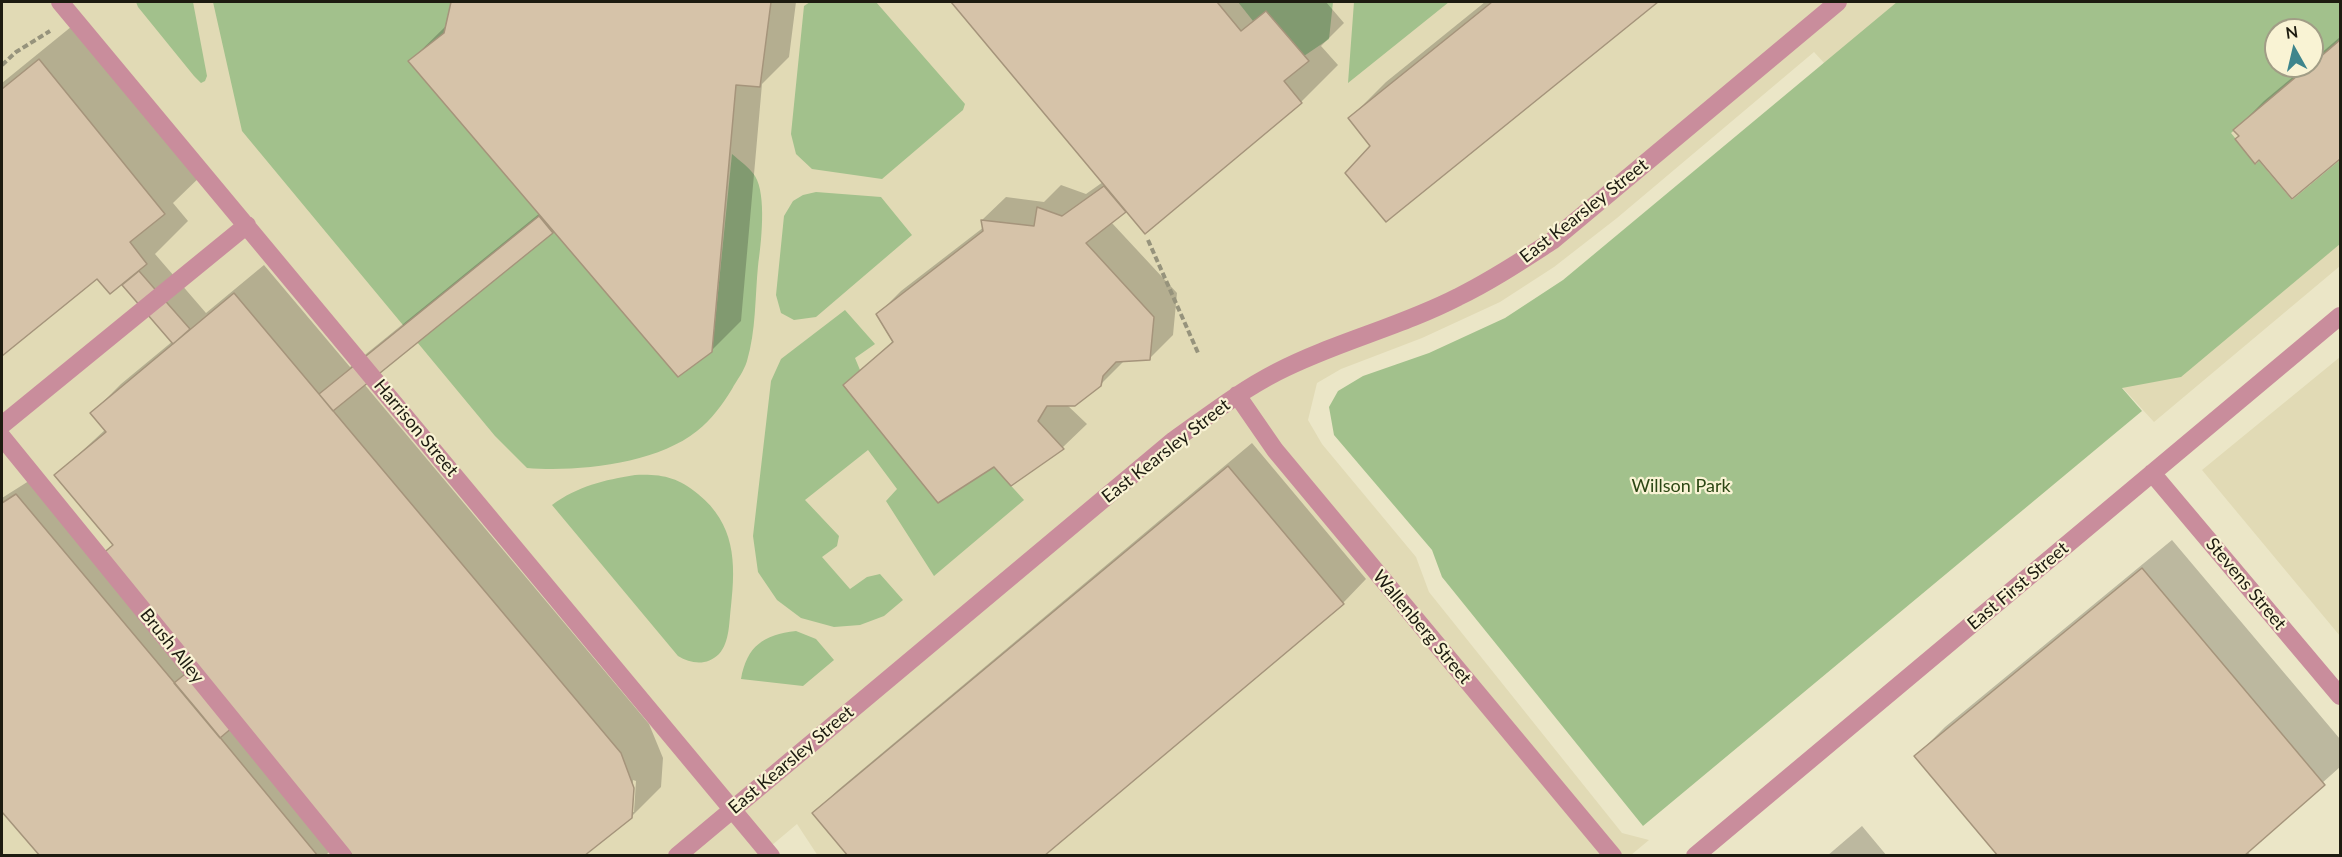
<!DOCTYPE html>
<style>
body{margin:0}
#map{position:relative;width:2342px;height:857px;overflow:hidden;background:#ebe6c7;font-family:Lato,sans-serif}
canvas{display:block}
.frame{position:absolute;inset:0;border:3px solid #1d1b10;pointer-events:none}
.north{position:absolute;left:2264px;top:18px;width:60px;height:60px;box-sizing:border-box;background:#f9f3d4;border:2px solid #a19d86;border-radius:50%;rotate:352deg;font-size:16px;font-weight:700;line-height:24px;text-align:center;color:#1d1b10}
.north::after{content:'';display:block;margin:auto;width:21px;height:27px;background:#3e858c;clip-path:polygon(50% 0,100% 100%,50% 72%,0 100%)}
</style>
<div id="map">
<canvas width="2342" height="857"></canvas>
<div class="frame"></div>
<div class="north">N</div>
</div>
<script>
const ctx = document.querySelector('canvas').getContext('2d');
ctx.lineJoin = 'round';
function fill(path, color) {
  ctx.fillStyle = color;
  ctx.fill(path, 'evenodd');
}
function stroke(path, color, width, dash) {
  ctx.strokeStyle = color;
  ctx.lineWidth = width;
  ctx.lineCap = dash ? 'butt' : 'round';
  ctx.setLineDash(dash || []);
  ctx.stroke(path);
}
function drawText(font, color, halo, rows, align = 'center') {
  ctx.font = font + ' Lato,sans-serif';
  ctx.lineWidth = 4.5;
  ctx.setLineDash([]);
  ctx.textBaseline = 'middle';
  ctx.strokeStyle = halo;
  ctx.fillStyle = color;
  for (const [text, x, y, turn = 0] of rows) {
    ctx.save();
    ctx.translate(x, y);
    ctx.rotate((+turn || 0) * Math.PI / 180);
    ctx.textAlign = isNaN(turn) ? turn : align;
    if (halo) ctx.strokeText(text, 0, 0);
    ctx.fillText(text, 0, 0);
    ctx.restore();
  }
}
const built = new Path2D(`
 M2,2H2340V266L2154,422L1814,52L1617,218L1554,267L1500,302L1422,338L1341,369L1317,383L1308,420L1322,444L1416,557L1429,592L1622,833L1649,840L1631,855L818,856L797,824L759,856H2ZM2276,30H2312V66H2276Z
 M2340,357V636L2202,470Z`);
const green = new Path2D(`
 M136,2H193L207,76L205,81L201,83L194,76L138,7Z
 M213,2H451L444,33L408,61L678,377L712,352L732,154C740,161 749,167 755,176C767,195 761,245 758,266C755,297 756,331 747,361C744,371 737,380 732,389C722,405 712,419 697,431C656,464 578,472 527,468L495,436L242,131Z
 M810,2H876L965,104L963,110L882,179L812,169L796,154L791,134L804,6Z
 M1238,2H1333L1329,39L1304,56L1266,11L1253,21Z
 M1354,2H1449L1348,83Z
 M1897,2H2340V41L2312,65V30H2276V66H2311L2231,133L2256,164L2259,161L2292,200L2340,160V244L2181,377L2122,388L2142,411L1643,826L1442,577L1432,550L1334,435L1329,407L1338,391L1363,376L1429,353L1505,318L1563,280Z
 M816,192L881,197L912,235L816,317L794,320L781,313L776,295L784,216L793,201L803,195Z
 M845,310L875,344L855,358L860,370L843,385L938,502L994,467L1024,500L934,576L886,501L897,489L868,450L805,500L839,536L837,546L822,557L850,589L867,577L880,574L903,600L884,616L860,625L834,627L801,618L777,600L758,572L753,536L771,381L781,359Z
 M635,475C662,474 677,477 698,494C735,524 736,562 731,606C729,621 730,642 719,654C707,666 691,664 678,656L552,505C578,486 604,480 635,475Z
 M796,631L816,639L834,660L803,686L741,679C747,646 763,635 796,631Z`);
const shadow = new Path2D(`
 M453,2H796L789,57L762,84L741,321L711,351L554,230L364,384L649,724L663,758L661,787L631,817L338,843L325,856H42L2,810V498L32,479L191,668L114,544L56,475L106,429L92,413L121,384L173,341L134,276L132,274L97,277L2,354V83L82,18L206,171L173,203L188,221L155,254L206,313L264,265L350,367L540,213L410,61L446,26ZM633,780L636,781L634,812H631Z
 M953,2H1326L1344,23L1321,46L1338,65L1301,102L1126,209L1111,222L1177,293L1173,335L1149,359L1124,361L1100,385L1067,405L1087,424L1063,447L1011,484L995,466L845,385L894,340L878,314L901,291L984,227L982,220L1006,197L1044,202L1061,185L1086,194L1103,182Z
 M1485,2H1656L1386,220L1372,146L1350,118L1386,82Z
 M2340,37V157L2292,197L2235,130L2264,101L2306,66H2312V61Z
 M1252,443L1366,579L1343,603L1041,856L814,813L838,790Z
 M2172,540L2340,739V767L2247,850L2251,856H2000L1916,756L1945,727Z
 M1862,826L1887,856H1827Z`);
const building = new Path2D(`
 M451,2H771L760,87L736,85L712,352L678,377L408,61L444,33Z
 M951,2H1217L1241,31L1266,11L1309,61L1284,81L1302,103L1145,234Z
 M1492,2H1658L1386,222L1345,173L1370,146L1348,118Z
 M2340,40V159L2292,199L2259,160L2255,164L2235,139L2239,136L2233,130L2309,66H2312V64Z
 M39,59L165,214L130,242L147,264L110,294L97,279L2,356V89Z
 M1104,186L1126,212L1086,243L1154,317L1150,360L1116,362L1103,376L1101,386L1075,406H1047L1038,421L1064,449L1011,486L994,467L938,503L843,385L893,342L876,314L983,231L981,220L1034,226L1037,207L1062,216Z
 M539,216L553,233L333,411L319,394Z
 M139,271L190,329L173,344L122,285Z
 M234,293L621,753L634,788L632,818L584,856H353L101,555L113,545L54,475L106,432L90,413Z
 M1228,466L1344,604L1044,856H848L812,813Z
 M16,494L199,712L318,856H40L2,812V503Z
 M2142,568L2325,785L2244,856H1998L1914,756Z
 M195,666L240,721L220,738L174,683Z`);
const path = new Path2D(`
 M2,65L16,52L50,31
 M1148,240L1199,355`);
const minor = new Path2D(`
 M60,2L771,856
 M1237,395L1275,450L1613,856
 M2,425L247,225
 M2,437L343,856
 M2152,473L2340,696
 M677,856L1174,440C1208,416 1240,391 1277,372C1335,342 1400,327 1458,297C1491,281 1521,261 1552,241L1838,2
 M1695,856L2340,316`);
const streetNames = [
 ["East Kearsley Street",1584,211,-38],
 ["Harrison Street",416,428,50],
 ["East Kearsley Street",1166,451,-38],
 ["Stevens Street",2246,584,50],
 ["East First Street",2018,586,-40],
 ["Wallenberg Street",1422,627,50],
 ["Brush Alley",172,646,51],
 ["East Kearsley Street",791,760,-40]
];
const parkNames = [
 ["Willson Park",1681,486]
];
fill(built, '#e1dab5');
fill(green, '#a2c18c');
fill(shadow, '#0003');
fill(building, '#d6c3a9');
stroke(building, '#a5947b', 1.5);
stroke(path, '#96937c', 4, [6, 3]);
stroke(minor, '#c98d9c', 18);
drawText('18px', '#1d1b10', '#f9f3d4', streetNames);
drawText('18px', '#2c4714', '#f9f3d4', parkNames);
</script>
